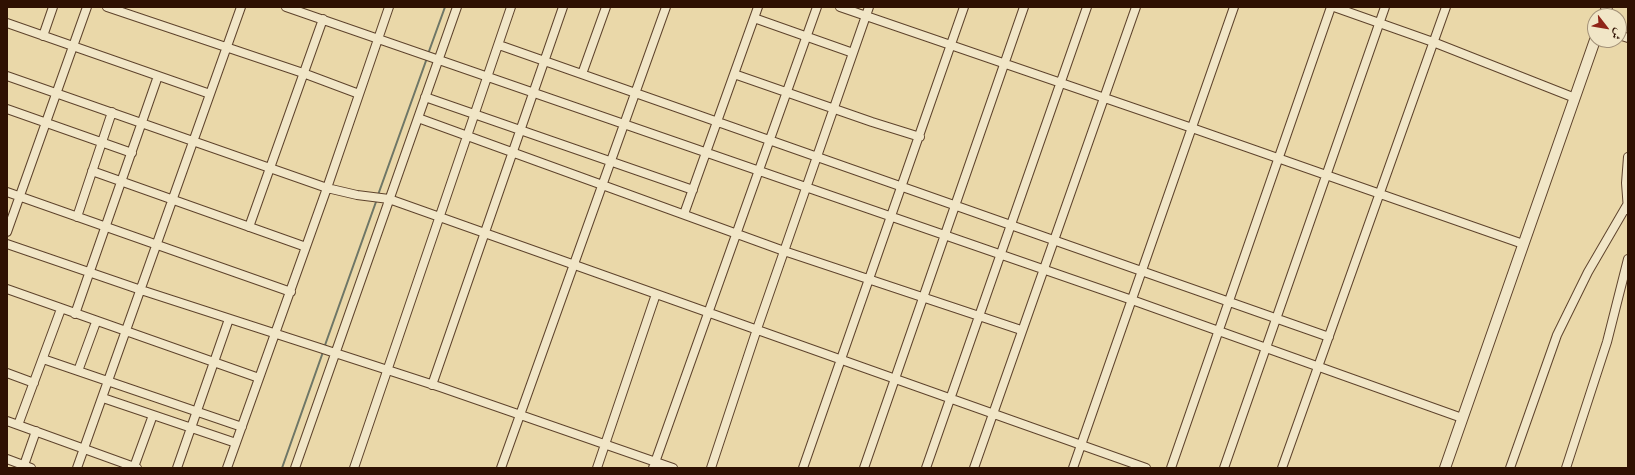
<!DOCTYPE html>
<meta charset="utf-8">
<style>
body{margin:0}
#map{position:relative;width:1635px;height:475px;overflow:hidden;background:#ead8a9;font-family:"IM FELL English",Amiri,serif}
canvas{display:block}
.frame{position:absolute;inset:0;border:8px solid #2f1102;pointer-events:none}
.north{position:absolute;left:1587px;top:8px;width:40px;height:40px;box-sizing:border-box;background:#f1e6c7;border:1px solid #a39178;border-radius:50%;rotate:121deg;font-size:11px;font-weight:700;line-height:16px;text-align:center;color:#2f1102}
.north::after{content:'';display:block;margin:auto;width:14px;height:18px;background:#8f2418;clip-path:polygon(50% 0,100% 100%,50% 72%,0 100%)}
</style>
<div id="map">
<canvas width="1635" height="475"></canvas>
<div class="frame"></div>
<div class="north">ش</div>
</div>
<script>
const ctx = document.querySelector('canvas').getContext('2d');
ctx.lineJoin = 'round';
function stroke(path, color, width, dash) {
  ctx.strokeStyle = color;
  ctx.lineWidth = width;
  ctx.lineCap = dash ? 'butt' : 'round';
  ctx.setLineDash(dash || []);
  ctx.stroke(path);
}
const stream = new Path2D(`
 M428,54L445,7
 M378,195L427,58
 M324,348L377,199
 M282,468L323,352`);
const minor = new Path2D(`
 M107,7L303,73L359,94
 M286,7L1132,300L1462,418
 M840,7L1192,128L1523,244
 M1334,7L1433,42L1575,98
 M754,18L853,53
 M7,23L210,94
 M1619,35L1628,38
 M43,36L53,7
 M499,45L1329,337
 M582,74L606,7
 M734,74L872,122L920,137
 M7,76L327,188L357,195L389,199L1146,468
 M425,97L693,190
 M7,109L132,153
 M418,118L784,251L1021,330
 M92,171L306,247
 M7,192L291,292
 M1628,210L1626,183L1628,157
 M684,214L758,7
 M77,217L112,112
 M249,227L323,19
 M7,232L87,7
 M7,244L141,290L440,387L673,468
 M7,289L259,378
 M75,314L158,76
 M43,359L242,427
 M78,371L96,322
 M7,373L34,383
 M432,385L563,7
 M103,398L236,443
 M7,421L137,468
 M18,425L61,309
 M7,459L31,468
 M134,467L153,415
 M23,468L36,431
 M77,468L241,7
 M177,468L229,319
 M227,468L327,188L389,7
 M295,468L457,7
 M354,468L511,7
 M501,468L666,7
 M597,468L656,294
 M653,468L817,7
 M711,468L757,329L869,7
 M803,468L964,7
 M864,468L1024,7
 M926,468L1087,7
 M974,468L1136,7
 M1073,468L1234,7
 M1171,468L1331,7
 M1224,468L1385,7
 M1282,468L1446,7
 M1510,468L1557,335L1588,272L1627,205
 M1566,468L1607,342L1628,259`);
const tertiary = new Path2D(`
 M1604,16L1607,7
 M1445,468L1595,40`);
stroke(stream, '#6e7666', 2);
stroke(minor, '#5e432c', 10);
stroke(tertiary, '#5e432c', 12);
stroke(minor, '#f1e6c7', 8);
stroke(tertiary, '#f1e6c7', 10);
</script>
